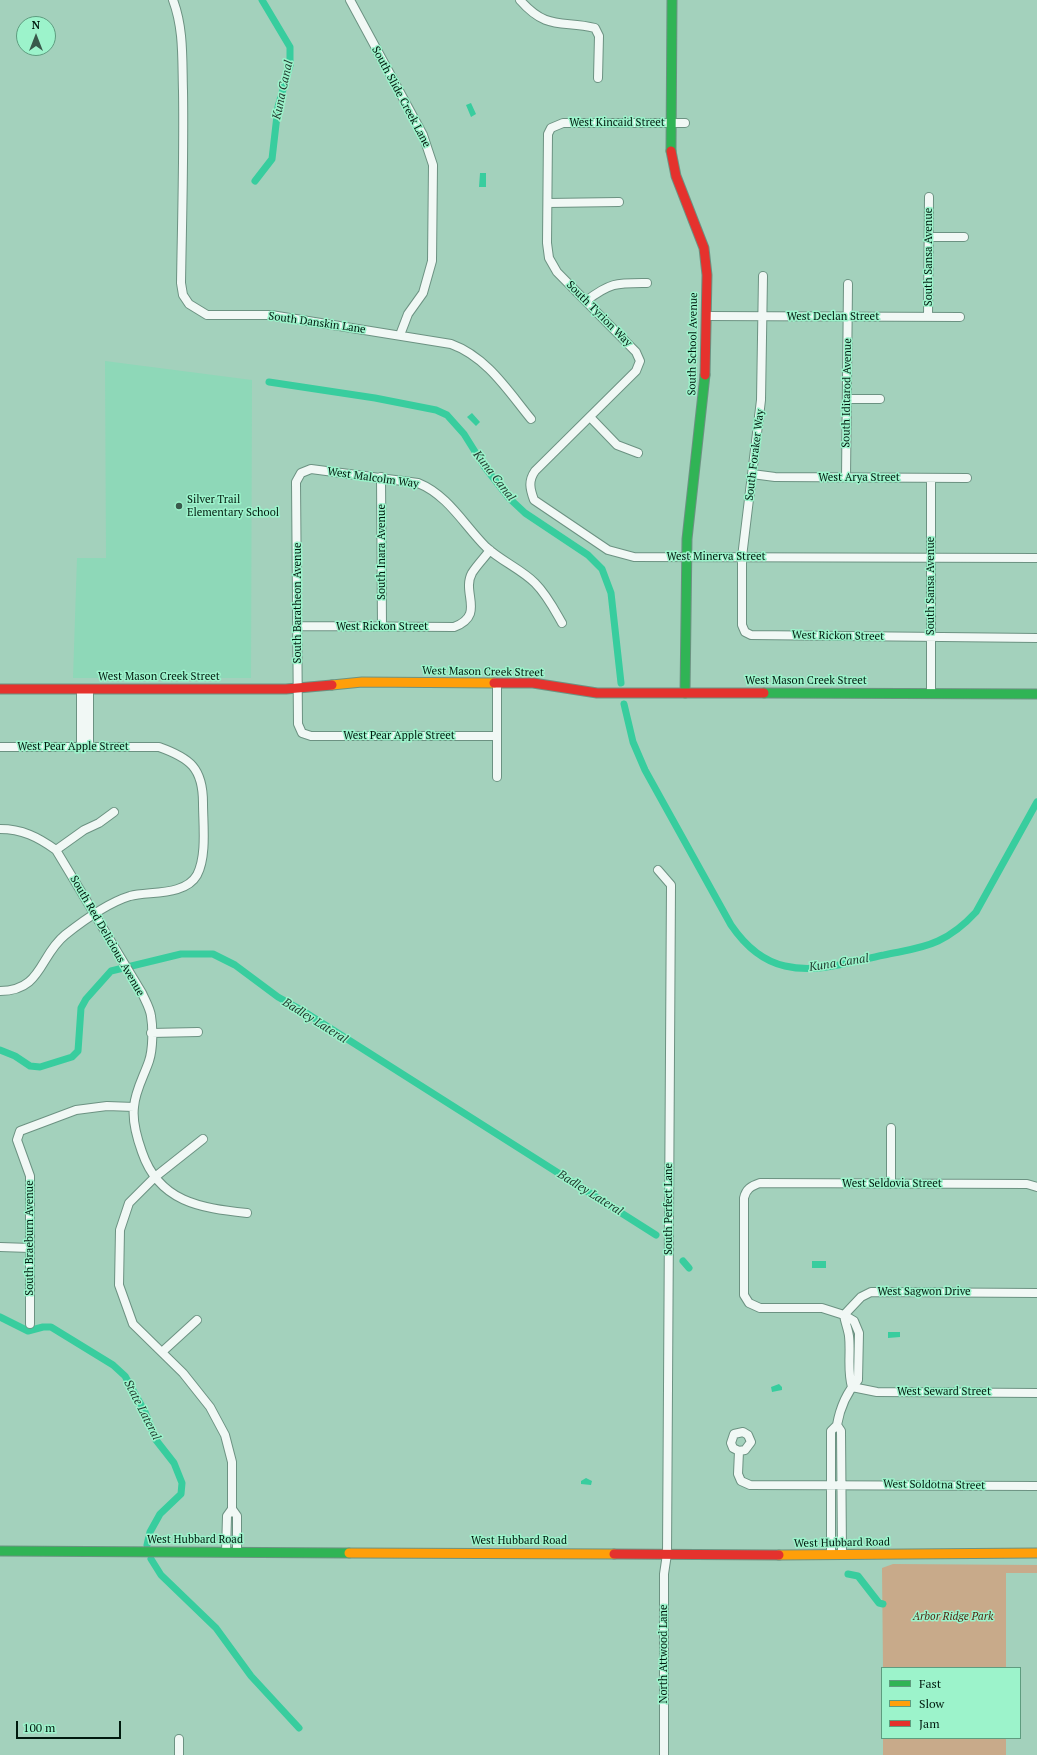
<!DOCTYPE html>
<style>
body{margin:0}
#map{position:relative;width:1037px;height:1755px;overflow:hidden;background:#a3d1bc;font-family:"PT Serif",serif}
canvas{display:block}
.legend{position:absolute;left:881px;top:1667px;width:140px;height:72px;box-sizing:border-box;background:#9cf3cb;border:1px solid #5e9c7f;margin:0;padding:5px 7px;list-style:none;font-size:12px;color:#00190e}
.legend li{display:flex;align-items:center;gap:8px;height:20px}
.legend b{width:20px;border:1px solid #5e9c7f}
.north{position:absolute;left:16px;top:16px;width:40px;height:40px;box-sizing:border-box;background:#9cf3cb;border:1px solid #5e9c7f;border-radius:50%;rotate:0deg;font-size:11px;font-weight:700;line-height:16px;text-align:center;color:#00190e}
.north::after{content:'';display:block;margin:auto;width:14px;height:18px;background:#39594b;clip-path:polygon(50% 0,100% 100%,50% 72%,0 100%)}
.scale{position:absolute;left:16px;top:1721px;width:105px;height:18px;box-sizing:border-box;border:2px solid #00190e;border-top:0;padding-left:5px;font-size:12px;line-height:14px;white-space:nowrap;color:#00190e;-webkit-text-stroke:3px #9cf3cb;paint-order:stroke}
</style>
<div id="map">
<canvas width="1037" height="1755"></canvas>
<ul class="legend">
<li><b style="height:5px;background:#30b455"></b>Fast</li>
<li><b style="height:5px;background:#ff9f0a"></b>Slow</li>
<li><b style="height:5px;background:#e5322d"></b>Jam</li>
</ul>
<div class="north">N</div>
<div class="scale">100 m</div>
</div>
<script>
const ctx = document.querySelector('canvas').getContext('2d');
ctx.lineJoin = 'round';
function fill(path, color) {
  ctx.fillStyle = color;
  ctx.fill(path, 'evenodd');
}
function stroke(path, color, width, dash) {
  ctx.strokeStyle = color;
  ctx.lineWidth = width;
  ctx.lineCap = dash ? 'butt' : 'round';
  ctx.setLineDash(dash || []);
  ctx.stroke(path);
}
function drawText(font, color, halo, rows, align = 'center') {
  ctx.font = font + ' "PT Serif",serif';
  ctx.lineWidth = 3;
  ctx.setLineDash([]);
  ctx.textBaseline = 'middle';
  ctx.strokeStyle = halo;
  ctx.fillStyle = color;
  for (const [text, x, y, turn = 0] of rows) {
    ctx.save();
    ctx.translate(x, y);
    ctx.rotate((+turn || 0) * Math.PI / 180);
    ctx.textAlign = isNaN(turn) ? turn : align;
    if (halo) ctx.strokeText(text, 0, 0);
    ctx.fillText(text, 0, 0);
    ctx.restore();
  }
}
const built = new Path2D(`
 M105,361L252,380L251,678H73L77,558H106Z`);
const green = new Path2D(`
 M893,1564L1037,1565V1573H1006V1668H883L882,1568Z
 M883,1738H1006V1755H883Z`);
const water = new Path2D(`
 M471,103L476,114L471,117L466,105Z
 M480,173H486V187H479Z
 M472,413L480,422L476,426L467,417Z
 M812,1261H826V1268H812Z
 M888,1332H900V1337L888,1338Z
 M779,1384L782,1387V1390L772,1392L771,1387Z
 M586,1478L592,1481L591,1485L581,1484V1481Z`);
const canal = new Path2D(`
 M255,181L272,159L278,107L290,65V47L262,0
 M269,382L375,398L436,410L447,415L464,434L484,466L509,498L525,513L588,555L602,569L611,593L621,683
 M624,704L633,742L645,770L731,925C744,944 762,961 785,966C818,974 853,961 884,955C902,951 921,949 938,941C953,934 965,924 976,912L1037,802
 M0,1050L15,1056L30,1066L40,1067L72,1057L78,1051L81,1008L86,999L111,971L181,954H213L235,965L278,997L303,1011L656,1235
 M683,1261L689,1268
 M0,1317L28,1331L43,1327H51L113,1365L125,1376L145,1412L156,1440L174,1463L182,1483L181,1494L160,1514L150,1532L147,1545
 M151,1559L161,1575L216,1628L251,1676L299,1728
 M848,1574L858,1576L879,1603L883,1604`);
const street = new Path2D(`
 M173,0C184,29 182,60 183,91C184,155 182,219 181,283L183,295L189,304L207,315H271L451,344C487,357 508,391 531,419
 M350,0L423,135L433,165L432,261L423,293L408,314L400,335
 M520,0C547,31 562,20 595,28L599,36L598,78
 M685,123H563L551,128L548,134L547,243L549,258L557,272L636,352L640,361L636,371L535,471C528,481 530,489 534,500L608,550L634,557L1037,558
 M548,203L619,202
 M929,237H964
 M763,276L761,400L742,557V625L745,632L751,635L1037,638
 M586,301C611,282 617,283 647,283
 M706,316L960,317
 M928,317L929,197
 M847,399H880
 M590,417L617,445L638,453
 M752,474L775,477L967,478
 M381,477L382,626
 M846,478L848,284
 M298,626L454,627C486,615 461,593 472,573C477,565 485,557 490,550
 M497,683V777
 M89,690V747
 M931,693V478
 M497,736H311L302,733L298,724L296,482L301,473L311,469L418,483C448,495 464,525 486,547C501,561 521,569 535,583C547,595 554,609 562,623
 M0,747H159C190,758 203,768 203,803C203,824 207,856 197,875C185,896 150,891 130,896C107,903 84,920 65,935C39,956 42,991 0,991
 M81,747V689
 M0,829C22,829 38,837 56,850L142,993C145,1000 150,1008 151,1016C153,1028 153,1049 149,1061C144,1076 135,1091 134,1107C132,1122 137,1138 142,1152C159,1202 200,1208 247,1213
 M56,850L84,830L99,823L114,812
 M658,870L671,885L667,1554L664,1574V1755
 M151,1033L198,1032
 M203,1139L155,1177L129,1203L120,1230L119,1285L133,1324L183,1373L210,1407L225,1435L232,1462V1509
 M891,1184V1128
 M1037,1187L1027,1184L760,1183C751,1186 746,1189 744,1198V1295L749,1303L760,1308H822L844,1315L861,1297L871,1292L1037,1293
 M0,1247L30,1248
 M30,1324V1176L17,1140L20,1131L76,1110L107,1106L134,1107
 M162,1352L197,1320
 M852,1387L877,1392L1037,1393
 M837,1425C840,1408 846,1393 858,1380L859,1333L854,1321L844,1315C845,1322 848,1329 849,1336C851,1353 847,1370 852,1387
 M739,1451L745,1450L751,1442L748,1435L743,1432L734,1434L731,1443L733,1448L739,1451L738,1474L741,1481L750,1485L1037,1486
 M226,1552L227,1516L232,1509L237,1516V1552
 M831,1555V1431L837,1425L841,1431L842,1554
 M179,1739V1755`);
const fast = new Path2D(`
 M671,151L672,0
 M685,693L687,539L705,375
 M764,693L1037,694
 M0,1551L349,1553`);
const slow = new Path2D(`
 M332,685L362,682L494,683
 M349,1553L614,1554
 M779,1555L1037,1553`);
const jam = new Path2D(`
 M671,151L676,176L704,248L707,275L705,375
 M494,683H533L597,693H764
 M0,689H286L332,685
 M614,1554L779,1555`);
const markers = [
 [179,506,4,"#39594b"]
];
const streetNames = [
 ["South Slide Creek Lane",401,97,62],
 ["West Kincaid Street",617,123],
 ["South Sansa Avenue",929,257,-90],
 ["South Tyrion Way",599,314,45],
 ["West Declan Street",833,317],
 ["South Danskin Lane",317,323,8],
 ["South School Avenue",693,344,-89],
 ["South Iditarod Avenue",847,393,-89],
 ["South Foraker Way",755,455,-83],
 ["West Malcolm Way",373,478,8],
 ["West Arya Street",859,478],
 ["South Inara Avenue",382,552,-90],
 ["West Minerva Street",716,557],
 ["South Sansa Avenue",931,586,-90],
 ["South Baratheon Avenue",298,603,-90],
 ["West Rickon Street",382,627],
 ["West Rickon Street",838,636,1],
 ["West Mason Creek Street",483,672,1],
 ["West Mason Creek Street",159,677],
 ["West Mason Creek Street",806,681],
 ["West Pear Apple Street",399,736],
 ["West Pear Apple Street",73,747],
 ["South Red Delicious Avenue",107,936,60],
 ["West Seldovia Street",892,1184],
 ["South Perfect Lane",669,1209,-90],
 ["South Braeburn Avenue",30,1238,-90],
 ["West Sagwon Drive",924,1292],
 ["West Seward Street",944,1392],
 ["West Soldotna Street",934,1485,1],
 ["West Hubbard Road",195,1540],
 ["West Hubbard Road",519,1541],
 ["West Hubbard Road",842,1543,-1],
 ["North Attwood Lane",664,1654,-90]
];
const poiNames = [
 ["Silver Trail",187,500],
 ["Elementary School",187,513]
];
const parkNames = [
 ["Arbor Ridge Park",953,1617]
];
const waterNames = [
 ["Kuna Canal",283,90,-78],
 ["Kuna Canal",494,476,52],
 ["Kuna Canal",839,963,-9],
 ["Badley Lateral",315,1021,32],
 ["Badley Lateral",590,1193,32],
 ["State Lateral",142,1410,63]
];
fill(built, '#8ed8b8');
fill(green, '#c8aa8a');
fill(water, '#38cd9e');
stroke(canal, '#38cd9e', 7);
stroke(street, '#6c9282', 10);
stroke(fast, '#6c9282', 11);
stroke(slow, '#6c9282', 11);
stroke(jam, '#6c9282', 11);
stroke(street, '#f1f8f5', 8);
stroke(fast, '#30b455', 9);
stroke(slow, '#ff9f0a', 9);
stroke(jam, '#e5322d', 9);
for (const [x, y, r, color] of markers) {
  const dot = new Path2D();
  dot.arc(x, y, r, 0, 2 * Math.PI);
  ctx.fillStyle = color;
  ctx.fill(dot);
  stroke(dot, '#9cf3cb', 1.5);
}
drawText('11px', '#00190e', '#9cf3cb', streetNames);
drawText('11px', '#00190e', '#9cf3cb', poiNames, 'left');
drawText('italic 11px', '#522510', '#9cf3cb', parkNames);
drawText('italic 12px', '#1e372c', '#9cf3cb', waterNames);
</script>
